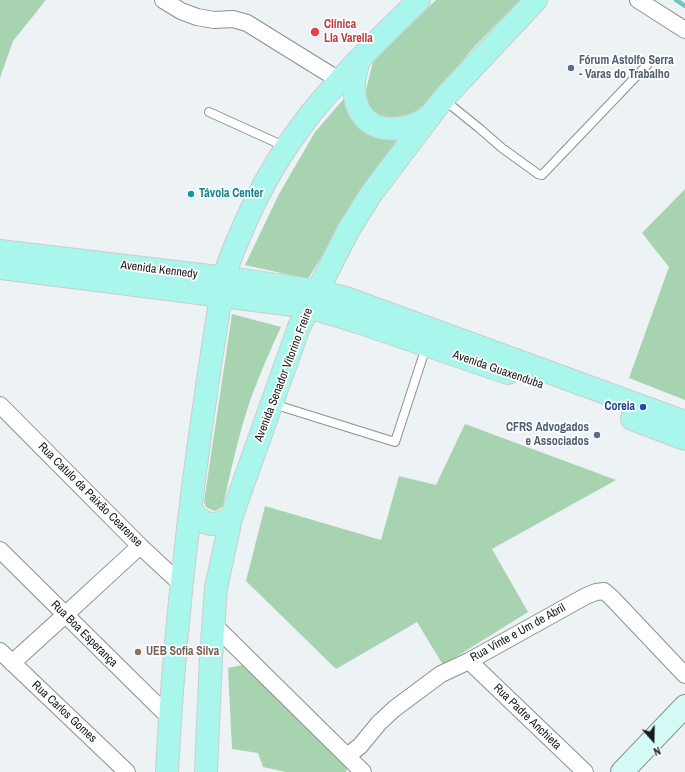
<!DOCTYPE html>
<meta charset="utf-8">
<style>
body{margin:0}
#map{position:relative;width:685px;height:772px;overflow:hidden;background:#edf2f5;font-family:"Archivo Narrow",sans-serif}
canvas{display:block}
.north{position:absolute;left:633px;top:720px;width:40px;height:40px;-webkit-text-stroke:3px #fff;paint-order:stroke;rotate:160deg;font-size:11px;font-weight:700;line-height:16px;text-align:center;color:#17181a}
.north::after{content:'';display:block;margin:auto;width:14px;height:18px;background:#17181a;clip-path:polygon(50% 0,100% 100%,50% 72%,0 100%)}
</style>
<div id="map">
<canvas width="685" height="772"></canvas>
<div class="north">N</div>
</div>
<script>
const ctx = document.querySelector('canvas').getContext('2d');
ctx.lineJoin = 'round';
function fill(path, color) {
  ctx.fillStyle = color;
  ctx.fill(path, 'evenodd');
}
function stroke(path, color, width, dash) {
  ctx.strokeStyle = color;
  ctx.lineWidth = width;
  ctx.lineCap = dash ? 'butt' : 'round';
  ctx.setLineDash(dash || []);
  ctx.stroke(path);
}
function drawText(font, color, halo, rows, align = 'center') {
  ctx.font = font + ' "Archivo Narrow",sans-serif';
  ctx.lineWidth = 3.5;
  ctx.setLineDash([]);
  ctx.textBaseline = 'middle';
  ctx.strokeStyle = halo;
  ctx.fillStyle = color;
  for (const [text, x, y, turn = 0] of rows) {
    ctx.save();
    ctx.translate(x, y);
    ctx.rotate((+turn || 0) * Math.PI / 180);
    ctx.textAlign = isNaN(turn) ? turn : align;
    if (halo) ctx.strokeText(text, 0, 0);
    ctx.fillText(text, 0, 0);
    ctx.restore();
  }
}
const green = new Path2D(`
 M0,0H46L13,41L0,78Z
 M436,0H520L475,46L425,104L415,112L395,122L371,114L365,94L373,61Z
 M348,94L399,139C366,184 337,231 308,279L245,265L279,194L315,132Z
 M685,189V400L629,378L669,267L642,233Z
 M232,314L281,327C270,350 260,374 251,398C239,433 231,470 223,506L218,510L214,511L206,507L204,502Z
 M465,424L616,480L492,549L528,612L443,665L417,622L336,669L246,581L265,506L381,540L399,476L436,485Z
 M242,665L348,767L346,772H286L263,767L258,753L232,749L228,668Z`);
const stream = new Path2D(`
 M676,0L685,6`);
const lane = new Path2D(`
 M443,99L479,128L502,148L538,174L542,175L647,65
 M209,112L286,147
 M273,404L395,442L426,347`);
const street = new Path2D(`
 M163,0L181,11L197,17L214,20L233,19L247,23L339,80
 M638,0L685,30
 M0,405L140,546L181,584
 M0,550L169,717
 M213,624L363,772
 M0,651L127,772
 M469,661L585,772
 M12,663L65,615L140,546
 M347,756L360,746L379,723L394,709L441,674L469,661L586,596L596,592L604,591L611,597L685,675`);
const secondary = new Path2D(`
 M622,772L685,706`);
const primary = new Path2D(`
 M359,60C357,68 354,77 354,85C354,133 395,138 429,117
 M0,251L243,280L317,291L346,298L685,422
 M0,268L309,307L358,322L508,373
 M632,419L685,439
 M191,508C201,526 214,528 231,518
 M167,772C175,606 197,441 224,278C229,258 238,240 246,221C269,169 301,121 340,80C365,52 393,26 419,0
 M206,772L211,658L216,588L231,518L299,327L349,229L371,194L443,99L536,0`);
const markers = [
 [315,32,5,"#e0444e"],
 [571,68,4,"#5c6f8a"],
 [191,194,4,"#0f9aa8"],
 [643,407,4,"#1a4fb4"],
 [597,435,4,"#5c6f8a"],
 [138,652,4,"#8d6e63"]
];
const healthNames = [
 ["Clínica",324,25],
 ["LIa Varella",324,39]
];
const serviceNames = [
 ["Fórum Astolfo Serra",579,61],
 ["- Varas do Trabalho",579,75],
 ["CFRS Advogados",589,428,"right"],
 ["e Associados",589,442,"right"]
];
const cultureNames = [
 ["Távola Center",199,194]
];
const streetNames = [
 ["Avenida Kennedy",159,270,7],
 ["Avenida Guaxenduba",498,370,19],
 ["Avenida Senador Vitorino Freire",284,375,-69],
 ["Rua Catulo da Paixão Cearense",90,495,45],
 ["Rua Vinte e Um de Abril",518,633,-29],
 ["Rua Boa Esperança",84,634,45],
 ["Rua Carlos Gomes",64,712,43],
 ["Rua Padre Anchieta",527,717,44]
];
const transitNames = [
 ["Coreia",635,407]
];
const educationNames = [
 ["UEB Sofia Silva",146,652]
];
fill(green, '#a8d3b0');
stroke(stream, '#72c3c5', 4.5);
stroke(lane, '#8b9093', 10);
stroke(street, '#8b9093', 18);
stroke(secondary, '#8b9093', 24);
stroke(primary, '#cccccd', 24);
stroke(lane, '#fff', 8);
stroke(street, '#fff', 16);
stroke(secondary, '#d4faf6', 22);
stroke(primary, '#a9f6ed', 22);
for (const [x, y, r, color] of markers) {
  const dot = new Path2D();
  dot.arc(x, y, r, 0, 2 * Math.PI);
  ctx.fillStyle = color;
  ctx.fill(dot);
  stroke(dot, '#fff', 1.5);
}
drawText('bold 12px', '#be3a42', '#fff', healthNames, 'left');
drawText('bold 12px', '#4e5e75', '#fff', serviceNames, 'left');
drawText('bold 12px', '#0d838f', '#fff', cultureNames, 'left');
drawText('12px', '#17181a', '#fff', streetNames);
drawText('bold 12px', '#164399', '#fff', transitNames, 'right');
drawText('bold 12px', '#785e54', '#fff', educationNames, 'left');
</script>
